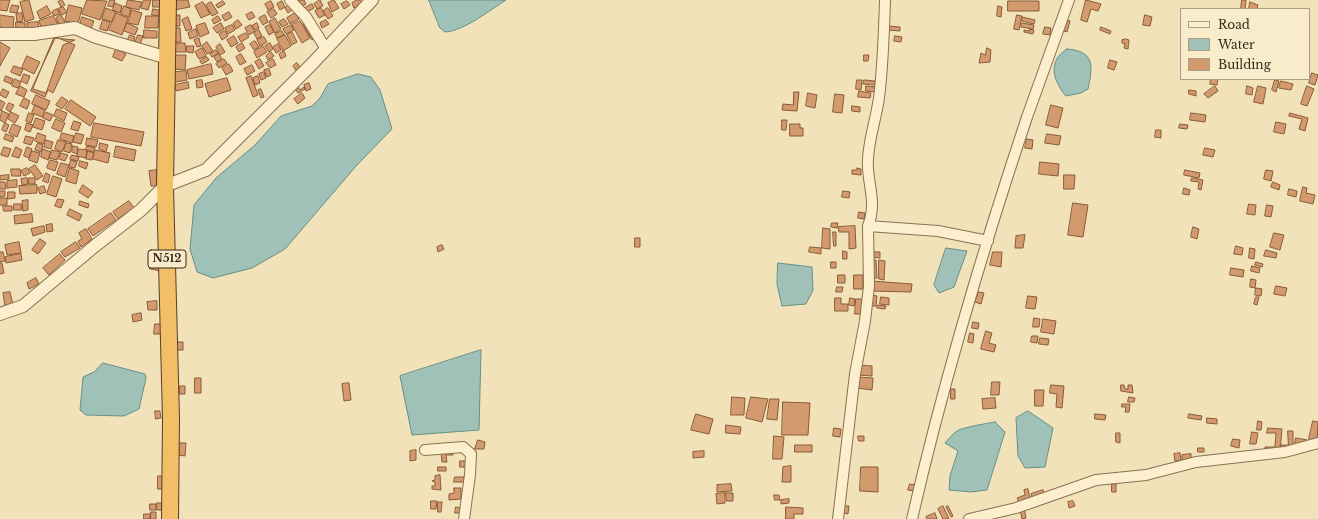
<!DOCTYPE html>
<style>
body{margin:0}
#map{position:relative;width:1318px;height:519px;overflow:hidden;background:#f1e2ba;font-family:"Libre Baskerville",serif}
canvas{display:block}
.legend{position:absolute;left:1180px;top:8px;width:130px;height:72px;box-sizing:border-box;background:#f8ecca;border:1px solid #ab9e84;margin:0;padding:5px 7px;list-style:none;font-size:12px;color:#37281a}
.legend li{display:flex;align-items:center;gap:8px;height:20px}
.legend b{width:20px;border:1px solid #ab9e84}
</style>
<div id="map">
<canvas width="1318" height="519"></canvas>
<ul class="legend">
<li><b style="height:5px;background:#fcefce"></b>Road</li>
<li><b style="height:11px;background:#9fc1b8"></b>Water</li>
<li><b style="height:11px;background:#d39a6d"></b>Building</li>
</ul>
</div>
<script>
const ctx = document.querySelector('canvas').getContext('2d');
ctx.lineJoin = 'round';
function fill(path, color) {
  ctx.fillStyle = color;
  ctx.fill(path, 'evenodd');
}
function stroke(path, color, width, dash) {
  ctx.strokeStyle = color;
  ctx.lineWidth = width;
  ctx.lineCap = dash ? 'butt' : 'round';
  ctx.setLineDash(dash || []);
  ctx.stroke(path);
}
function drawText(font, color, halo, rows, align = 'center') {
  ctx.font = font + ' "Libre Baskerville",serif';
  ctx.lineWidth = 3;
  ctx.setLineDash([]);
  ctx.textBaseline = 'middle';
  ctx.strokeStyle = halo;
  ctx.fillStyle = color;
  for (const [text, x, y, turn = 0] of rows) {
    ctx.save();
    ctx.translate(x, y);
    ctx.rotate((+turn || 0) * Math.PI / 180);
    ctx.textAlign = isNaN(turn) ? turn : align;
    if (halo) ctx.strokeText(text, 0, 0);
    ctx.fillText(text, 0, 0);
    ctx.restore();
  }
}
const water = new Path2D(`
 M429,0H506C490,10 464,31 445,32L440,28Z
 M1067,49C1095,51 1093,66 1088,89L1081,93L1066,96C1053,81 1047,61 1067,49Z
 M358,74L371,77L380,90L392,129L357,165L285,249L252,268L213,278L197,272L190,249L194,205L216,178L255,145L281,116L312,106L320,98L328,84Z
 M946,248L967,251L954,287L939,293L934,285Z
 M778,263L812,267L813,290L806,304L782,306L777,284Z
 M481,350L479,430L412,435L400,376Z
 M103,363L145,374L146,378L139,409L124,416L86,415L80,410L83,377L94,372Z
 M1028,411L1053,428L1045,467L1025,468L1018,456L1016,418Z
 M995,422L1005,432L987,490L971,492L949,490L950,476L958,451L945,443C949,439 952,434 957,431C960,428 989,423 995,422Z`);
const building = new Path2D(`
 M0,0H10L7,11L0,10Z
 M29,0L34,19L25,22L20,2Z
 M62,0L65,5L61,7L58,2Z
 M87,0L107,1L100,20L82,14Z
 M110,0H115L113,7L108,6Z
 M128,0L142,2L139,10L126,7Z
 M144,0H151L148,10L141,8Z
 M153,0H161V7H153Z
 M172,0H188L190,7L174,10Z
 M296,0H304L306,4L300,8Z
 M320,0L323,6L317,9L314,4Z
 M334,0L339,8L332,12L328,3Z
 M357,0H360L362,3L354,8L352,3Z
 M1086,0L1101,4L1098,11L1091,9L1087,22L1081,20Z
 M1242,0H1246L1245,9H1241Z
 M223,1L225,4L218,8L216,5Z
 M271,1L274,7L268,10L265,4Z
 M282,1L285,7L280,10L277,4Z
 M347,1L350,5L344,9L341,4Z
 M1008,1H1039V11H1008Z
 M203,2L210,14L201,18L195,6Z
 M211,2L218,13L212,16L206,5Z
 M1250,2L1258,5L1257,9H1249Z
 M115,3L122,6L120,13L113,10Z
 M312,4L314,8L304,14L302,10Z
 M12,5L19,6L17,13L10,12Z
 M69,5L82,8L78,24L65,21Z
 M289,5L292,10L288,13L285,8Z
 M47,6L51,14L40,19L37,12Z
 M124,6L131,9L129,17L121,14Z
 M998,6L1002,7L1001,17L997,16Z
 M63,7L67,12L62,15L58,9Z
 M106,8L116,12L112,22L102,19Z
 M321,8L325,15L319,18L315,11Z
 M328,8L333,16L328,19L323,11Z
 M57,9L60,14L54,16L52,12Z
 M153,9L159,10V16L152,15Z
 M274,9L277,14L271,18L267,12Z
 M132,10L142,13L138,25L128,23Z
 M229,12L232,17L225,21L222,16Z
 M252,12L255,17L249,20L246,15Z
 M22,13L23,21L17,22L16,14Z
 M116,13L128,18L122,35L109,30Z
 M295,13L299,19L290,24L287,18Z
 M0,15L14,17L13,29L0,27Z
 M61,15L65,22L60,26L56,18Z
 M170,15H180V26H170Z
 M265,15L268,22L263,25L259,18Z
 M1017,15L1022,16L1019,30L1014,29Z
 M1145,15L1152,17L1150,26L1143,25Z
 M53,16L58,24L41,27L39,21Z
 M146,16H159L158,28H145Z
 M218,16L221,20L214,24L212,20Z
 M82,17L94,21L91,29L80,26Z
 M188,17L192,29L186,31L182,20Z
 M1022,17L1035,20L1034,24L1022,21Z
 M275,18L281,29L275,33L269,22Z
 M284,19L288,24L282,27L279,22Z
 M1064,19L1070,21L1067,32L1061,30Z
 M103,20L110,22L107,31L100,29Z
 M238,20L242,25L236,29L233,24Z
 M326,20L329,24L322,28L320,23Z
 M300,21L310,38L302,43L292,25Z
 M308,21L317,37L312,40L303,24Z
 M16,22L25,23V28L16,27Z
 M38,22L39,28L27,29V23Z
 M127,23L138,28L135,35L124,31Z
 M205,23L209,33L200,37L196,26Z
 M221,23L224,29L217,33L213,28Z
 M257,23L259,28L255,30L252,26Z
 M1022,23L1034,25L1033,29L1021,27Z
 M232,25L235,30L228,34L225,28Z
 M251,25L255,31L249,35L245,28Z
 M270,25L274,32L269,35L265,27Z
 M291,25L294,30L286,34L283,29Z
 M888,26L900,27V31L888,30Z
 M1045,27L1051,28L1050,35L1043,34Z
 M1101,27L1111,31L1110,34L1100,30Z
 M170,28H180L181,42H170Z
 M196,29L198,36L190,39L188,33Z
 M1030,29L1034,30L1033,34L1024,32V30L1029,31Z
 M144,30L157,31V38H144Z
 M259,30L262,36L257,39L254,33Z
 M225,31L228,36L222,40L219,34Z
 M282,31L284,35L277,38L275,34Z
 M292,32L297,42L292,45L287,35Z
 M246,33L249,37L241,42L238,37Z
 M130,35L135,37L133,43L127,41Z
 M138,35L143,36L140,45L135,43Z
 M285,35L291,46L283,51L277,39Z
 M234,36L238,43L231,47L227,40Z
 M895,36L902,37L901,42L894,41Z
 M56,37L75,45L53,93L48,90L45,97L31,91Z
 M264,37L267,42L260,46L257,40Z
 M54,38L75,40L63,45L46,93L33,89Z
 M199,38L201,46L197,47L194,40Z
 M1126,39L1129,40L1128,49L1124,48L1125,44L1122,43V40Z
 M255,41L259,47L254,50L250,44Z
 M0,42L10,48L0,66Z
 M207,42L213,51L207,54L202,46Z
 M175,43H185L186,52H175Z
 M242,43L245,48L239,52L236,47Z
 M270,43L273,49L269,52L265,46Z
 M220,44L225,52L220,55L216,47Z
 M278,44L281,50L276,53L273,47Z
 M187,46H194L193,53L187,52Z
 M263,46L267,52L257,58L254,52Z
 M202,48L206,56L199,59L195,52Z
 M987,48L991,50L990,62L979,63L981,53L985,55Z
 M116,49L126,54L122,61L113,57Z
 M216,50L218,54L212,57L210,54Z
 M284,51L286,56L281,59L279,54Z
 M271,52L274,56L268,60L266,56Z
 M219,54L222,59L217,62L214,57Z
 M241,54L246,62L240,65L236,57Z
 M173,55H186L185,70L173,69Z
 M864,55H869L868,61H864Z
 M27,56L40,62L34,74L22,68Z
 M207,57L209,60L202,64L200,61Z
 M224,59L227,63L219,68L216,64Z
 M260,59L264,66L259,69L255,62Z
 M273,59L276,65L270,68L266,63Z
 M1110,60L1117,62L1114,70L1108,68Z
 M297,63L302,69L297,72L293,66Z
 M211,64L213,74L189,79L187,70Z
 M229,64L233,71L226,75L222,68Z
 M252,65L255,71L247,75L244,69Z
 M14,66L23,69L20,76L11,72Z
 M269,69L271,75L267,77L264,70Z
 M186,71L187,80L170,83L169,73Z
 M264,72L266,78L261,80L259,74Z
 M1312,73L1318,75L1315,85L1309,83Z
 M24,74L30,76L27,84L21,81Z
 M6,76L13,79L11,84L4,81Z
 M251,76L258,95L253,97L246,78Z
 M258,76L260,83L255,85L253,78Z
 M227,78L231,90L209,97L205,84Z
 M15,79L21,82L18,88L12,86Z
 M1211,79H1218L1217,85L1210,84Z
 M202,80L203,87L197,88L196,81Z
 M857,80H862L861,90L856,89Z
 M864,80L875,81V85L863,84Z
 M1275,80L1279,81L1276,92L1272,90Z
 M1281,81L1293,84L1291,90L1279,88Z
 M188,82L189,88L176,91L175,85Z
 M309,83L311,89L306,91L304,85Z
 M20,86L27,90L24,97L16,94Z
 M866,86L876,87V92L866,91Z
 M1215,86L1218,91L1208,98L1204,94Z
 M1247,86L1253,88L1252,95L1246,94Z
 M1258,86L1266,88L1263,104L1254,102Z
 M1307,86L1314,89L1307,106L1301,104Z
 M298,87L300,90L304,87L305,89L298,93L295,89Z
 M3,89L9,92L6,98L0,95Z
 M261,89L264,97L261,98L258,90Z
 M1189,90L1196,91V96L1189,94Z
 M859,91L871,93L870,98L858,97Z
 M794,92H799L797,111L782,110L783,104L793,105Z
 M302,93L305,98L298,104L294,99Z
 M808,93L817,95L815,108L806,106Z
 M835,94L844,95L842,113L833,112Z
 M36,95L50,101L46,110L32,104Z
 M62,97L68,101L62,109L56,105Z
 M24,98L30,101L27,109L20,106Z
 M0,100L5,103L1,111L0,110Z
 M71,100L96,117L90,126L65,109Z
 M9,103L14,105L10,112L6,109Z
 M35,105L45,110L42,117L32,113Z
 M1051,105L1063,108L1058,128L1046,125Z
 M852,106L860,107V112L852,111Z
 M57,109L67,113L64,121L54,116Z
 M2,111L9,114L5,123L0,120Z
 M11,112L19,116L15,123L8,119Z
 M46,112L53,115L50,121L43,118Z
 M29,113L34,115L31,123L26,121Z
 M1191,113L1206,115L1205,122L1190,120Z
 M1290,113L1308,118L1305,131L1299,129L1302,119L1289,116Z
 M36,118L45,121L42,130L33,127Z
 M56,119L65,123L61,132L52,128Z
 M782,120H787L786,130H782Z
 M74,121L81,123L78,131L71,129Z
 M1276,122L1286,124L1284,134L1274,132Z
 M5,123L9,125L6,132L2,130Z
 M27,123L33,125L30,132L25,130Z
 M94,123L144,132L141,146L91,137Z
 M13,124L21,127L17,137L9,133Z
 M790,124H800V128H803V136H790Z
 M1180,124L1188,125L1187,129L1179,128Z
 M1156,130H1161V138L1155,137Z
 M38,133L46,136L43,144L35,141Z
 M62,133L74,136L72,143L60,139Z
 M76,133L84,135L81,144L73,142Z
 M6,134L14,137L12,142L4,139Z
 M1047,134L1061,136L1059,145L1045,143Z
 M26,136L34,138L31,145L24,143Z
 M87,138L98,140L96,147L86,145Z
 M1027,139L1033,140L1032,149L1025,148Z
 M46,140L53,142L51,149L44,147Z
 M58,140L66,142L62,152L55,149Z
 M38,143L43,145L41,152L35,150Z
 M66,143L72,144L70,153L64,151Z
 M100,143L108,145L106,152L99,149Z
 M73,146L78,147L77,154L72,152Z
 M87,146L95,148L94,152L86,150Z
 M116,146L136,150L134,161L114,157Z
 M4,147L11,149L8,157L1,155Z
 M16,147L22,150L19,158L12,156Z
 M27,147L32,149L29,158L24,156Z
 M1205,148L1215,150L1213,157L1203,155Z
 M43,149L51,152L48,160L41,157Z
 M79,149L87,150L86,158L77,156Z
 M52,150L60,152L57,160L49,158Z
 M95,150L110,153L108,163L93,159Z
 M32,151L40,153L37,163L29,160Z
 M88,151L94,153L92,160L86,159Z
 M61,153L68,155L65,161L59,159Z
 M72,155L79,157L78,161L70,159Z
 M50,160L58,162L55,171L47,168Z
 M71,160L77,162L75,168L69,167Z
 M80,161L88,163L86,169L79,166Z
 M1040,162L1059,164L1058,176L1039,174Z
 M61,163L69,165L65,177L57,174Z
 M35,165L43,176L37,180L29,169Z
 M27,168L30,173L24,176L21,171Z
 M70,168L79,171L76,184L66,181Z
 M857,168L861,169V175L852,174V170H857Z
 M11,169H20L21,176H12Z
 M157,170L158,186H151L149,171Z
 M1185,170L1200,173L1199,178L1184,175Z
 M1266,170L1273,171L1271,181L1264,179Z
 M46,173L50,175L48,183L43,181Z
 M9,175V179L0,180V176Z
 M1064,175H1075L1074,189H1064Z
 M53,176L62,179L56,197L47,194Z
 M27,178L28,184L22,185L21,179Z
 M29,178H35V184H29Z
 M1192,178L1203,180L1201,190L1198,189L1199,182L1191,181Z
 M17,180V187L7,188V181Z
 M0,182H5L6,189H0Z
 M1273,182L1280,185L1279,190L1271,187Z
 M37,185V193L20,194L19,186Z
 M83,185L93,192L88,198L79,192Z
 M44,186L46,192L40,194L38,188Z
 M1303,187L1307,188L1306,193L1315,195L1313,204L1300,201Z
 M1184,188L1190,190L1189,195L1183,194Z
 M1289,189L1297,191L1296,197L1288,195Z
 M0,191H5V196L0,197Z
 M843,191L850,192L849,198L842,197Z
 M8,192H15V198L8,199Z
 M0,198H7V205H0Z
 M58,199L64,200L61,208L55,206Z
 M28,200V210L23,211L22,201Z
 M80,201L89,204L88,208L79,205Z
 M129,201L134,208L118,219L113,212Z
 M1073,203L1088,205L1083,237L1068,235Z
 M14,204H21L22,210H14Z
 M1249,204L1256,205L1255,215L1247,214Z
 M1267,205L1273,206L1271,217L1265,216Z
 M3,206H12V211H4Z
 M70,209L82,215L79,221L67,215Z
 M859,212L865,213L864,219L858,218Z
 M111,213L116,220L93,236L88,229Z
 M32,214L33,222L15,224L14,216Z
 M832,223H838L837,228L831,227Z
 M52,224L53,231L47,232L46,225Z
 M44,226L45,232L33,236L31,229Z
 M855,226L856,248L849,249V232H839L838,227Z
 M1193,227L1199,229L1197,239L1191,237Z
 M823,228L830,229V249L822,248Z
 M86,229L92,239L81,247L78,241L82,239L79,233Z
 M833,232H836V246H834Z
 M1274,233L1284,235L1280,250L1270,247Z
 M1025,235L1023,248H1015L1016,236Z
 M635,238H640V247H635Z
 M40,239L46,243L38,254L32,250Z
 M19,242L21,253L7,255L5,245Z
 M76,242L80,248L65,257L61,252Z
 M442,245L444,249L438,252L437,247Z
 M1236,246L1243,248L1242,255L1234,254Z
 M810,247L821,248V254L809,252Z
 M1250,248L1255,249L1254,259L1249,258Z
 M1266,250L1277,253L1276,258L1264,256Z
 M843,251L847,252V259H843Z
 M0,252H3L5,261L0,262Z
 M872,252H880V258L872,257Z
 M993,252H1002L1001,267L990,265Z
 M21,254L22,260L6,263L5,257Z
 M60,254L65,260L49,275L43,268Z
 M870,260H876L877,278H871Z
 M879,260L885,261L884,280L879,279Z
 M151,262L161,264V271L150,269Z
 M831,262H836V268H831Z
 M1256,262L1263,264L1262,267L1255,265Z
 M0,263H2L4,273L0,274Z
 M1252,266L1260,268L1259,273L1251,271Z
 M1231,268L1244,270L1243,277L1230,275Z
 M838,275H845V283H838Z
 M854,275H863V289H854Z
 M36,278L39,284L29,289L27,283Z
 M1251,279L1256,280L1255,288L1250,287Z
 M871,281L912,284L911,292L871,291Z
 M1276,286L1287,288L1285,296L1274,294Z
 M837,287H843L842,292H836Z
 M1256,288L1262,289L1261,296L1255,295Z
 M10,292L13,305L5,307L3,293Z
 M979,292L984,293L981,304L975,302Z
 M871,295L877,296L876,306H870Z
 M1028,296L1037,297L1035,309L1026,308Z
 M881,297L889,298V305L880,304Z
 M1256,297H1259L1257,305L1254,304Z
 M835,298H841V304H848V311H835Z
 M850,298L855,299L854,306L849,305Z
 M856,299H863L861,314H855Z
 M157,301V310H148L147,302Z
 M878,305L886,306L885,309L877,308Z
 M141,313L142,320L133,322L132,315Z
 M1034,318L1040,319L1039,327H1033Z
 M1043,319L1056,321L1054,334L1041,332Z
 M973,322L979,323L978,329L972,328Z
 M155,324H161V334H154Z
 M986,331L992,333L989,343L996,345L994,352L981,349Z
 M970,333L974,334L973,343L968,342Z
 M1032,336H1038L1037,343L1031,342Z
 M1040,338L1049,339L1048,345L1039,344Z
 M177,342H183V350H177Z
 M858,365L872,366V376L857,375Z
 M858,377L873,378L872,390L857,388Z
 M195,378H201V393H195Z
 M992,382H1000L999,395H991Z
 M349,383L351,400L344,401L342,384Z
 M1051,385L1064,386L1062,408L1056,407L1057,394L1050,393Z
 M1121,385H1124L1125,389H1128V385H1132L1133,393L1121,391Z
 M180,386H185V394H180Z
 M951,389H955V399H951Z
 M1035,390H1044L1043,406H1035Z
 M732,397L745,398L744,415H731Z
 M751,397L768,399L762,422L746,418Z
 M1129,397L1135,398L1134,402H1128Z
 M995,398L996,408L983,409L982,399Z
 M770,399H779L777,420L767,419Z
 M783,402L810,403L808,435H782Z
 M1122,404H1130L1129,412H1125L1126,407H1122Z
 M155,411H160L161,418L156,419Z
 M696,414L713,419L709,434L691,430Z
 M1095,414L1106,415L1105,420L1095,419Z
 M1189,414L1202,416L1201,420L1188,418Z
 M1207,418L1217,419V424L1207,423Z
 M1258,421L1262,422L1261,430H1257Z
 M1313,421L1318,422L1317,441L1309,439Z
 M726,425L741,427L740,434L726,433Z
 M834,428L841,429L840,437L833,436Z
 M1268,428L1282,429L1280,452H1265V447H1275L1276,433H1267Z
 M1288,431H1293V450L1280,449V445H1288Z
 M1252,432L1258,433L1256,444H1250Z
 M1116,433H1120V443L1116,442Z
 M774,436L784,437L782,459H773Z
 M858,436H864V441H859Z
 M1296,438L1307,440L1306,445L1295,443Z
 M1233,439L1240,440L1239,448L1231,446Z
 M478,440L485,442L484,449H475Z
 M179,443H186L185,456L178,455Z
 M795,445H812V452H795Z
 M1198,448H1204V452H1198Z
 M416,450V460L410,461V451Z
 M453,451V455H446L447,462H442L441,452Z
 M704,451V457L693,458V452Z
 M1180,453L1181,460L1175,461L1174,454Z
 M1191,454V459L1182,461V455Z
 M460,461H467V467H460Z
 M791,466V482H782L783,467Z
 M438,467H446V471H438Z
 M861,467H878V492L860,491Z
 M440,475L441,490L432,489V486H435V482L432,481L435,480V476Z
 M158,476H165L164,489H158Z
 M455,477H464V482H454Z
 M731,484L732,491L717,492V485Z
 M910,484L917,485L915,491L908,490Z
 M1112,484H1116V492H1112Z
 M454,488H461V499L449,500V494L454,493Z
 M1028,489L1030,499L1019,502L1017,498L1025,495L1024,490Z
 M1043,490L1045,496L1033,500L1031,494Z
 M725,493V503L717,504L716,494Z
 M726,493H733V501H727Z
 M774,495H779L780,500H775Z
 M789,499V503L781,504V500Z
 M431,501H437L436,509H431Z
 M1073,501L1075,506L1069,508L1068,502Z
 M438,502H442L441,512H438Z
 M157,503H163L162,510H157Z
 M150,504H156V510H150Z
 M845,506H849L848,514L844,513Z
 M943,506L949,519H943L938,509Z
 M948,506L953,516L951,517L946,507Z
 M456,507L462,508L461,513H455Z
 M786,507L803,508V514H794V519H786Z
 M1024,508L1026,518L1022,519L1020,509Z
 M151,512H156V519H151Z
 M935,513L937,519H927L926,517Z
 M144,514H150V519H144Z`);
const minor = new Path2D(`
 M290,0L306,17L326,49
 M868,226L938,231L988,241
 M425,450L463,447L471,454L470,475L464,519
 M838,519L855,374L865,321L869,286L868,226C878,201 866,181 868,159C869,138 876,119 879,98C883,66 884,33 885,0
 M912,519C943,383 983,249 1027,117C1041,78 1055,39 1069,0
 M969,519L1016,508L1096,480L1146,475L1196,462L1285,452L1318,443`);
const tertiary = new Path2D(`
 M0,34H34L75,28L96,37L168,58
 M0,314L23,306L96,245L141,210L165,186L206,170L311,65L372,0`);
const trunk = new Path2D(`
 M168,0L165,186L171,419L170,519`);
const shields = [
 [167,259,38]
];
const shieldNames = [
 ["N512",167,259]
];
fill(water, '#9fc1b8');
stroke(water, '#668f86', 1);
fill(building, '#d39a6d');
stroke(building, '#8a5a37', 1);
stroke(minor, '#897153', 12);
stroke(tertiary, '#897153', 14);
stroke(trunk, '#563f28', 18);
stroke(minor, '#fcefce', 10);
stroke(tertiary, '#fcefce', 12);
stroke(trunk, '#f2bf68', 16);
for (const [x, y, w] of shields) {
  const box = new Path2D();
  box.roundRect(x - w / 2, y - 9, w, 18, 3);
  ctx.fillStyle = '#f8ecca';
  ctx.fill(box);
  stroke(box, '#37281a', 1);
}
drawText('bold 11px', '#37281a', null, shieldNames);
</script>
